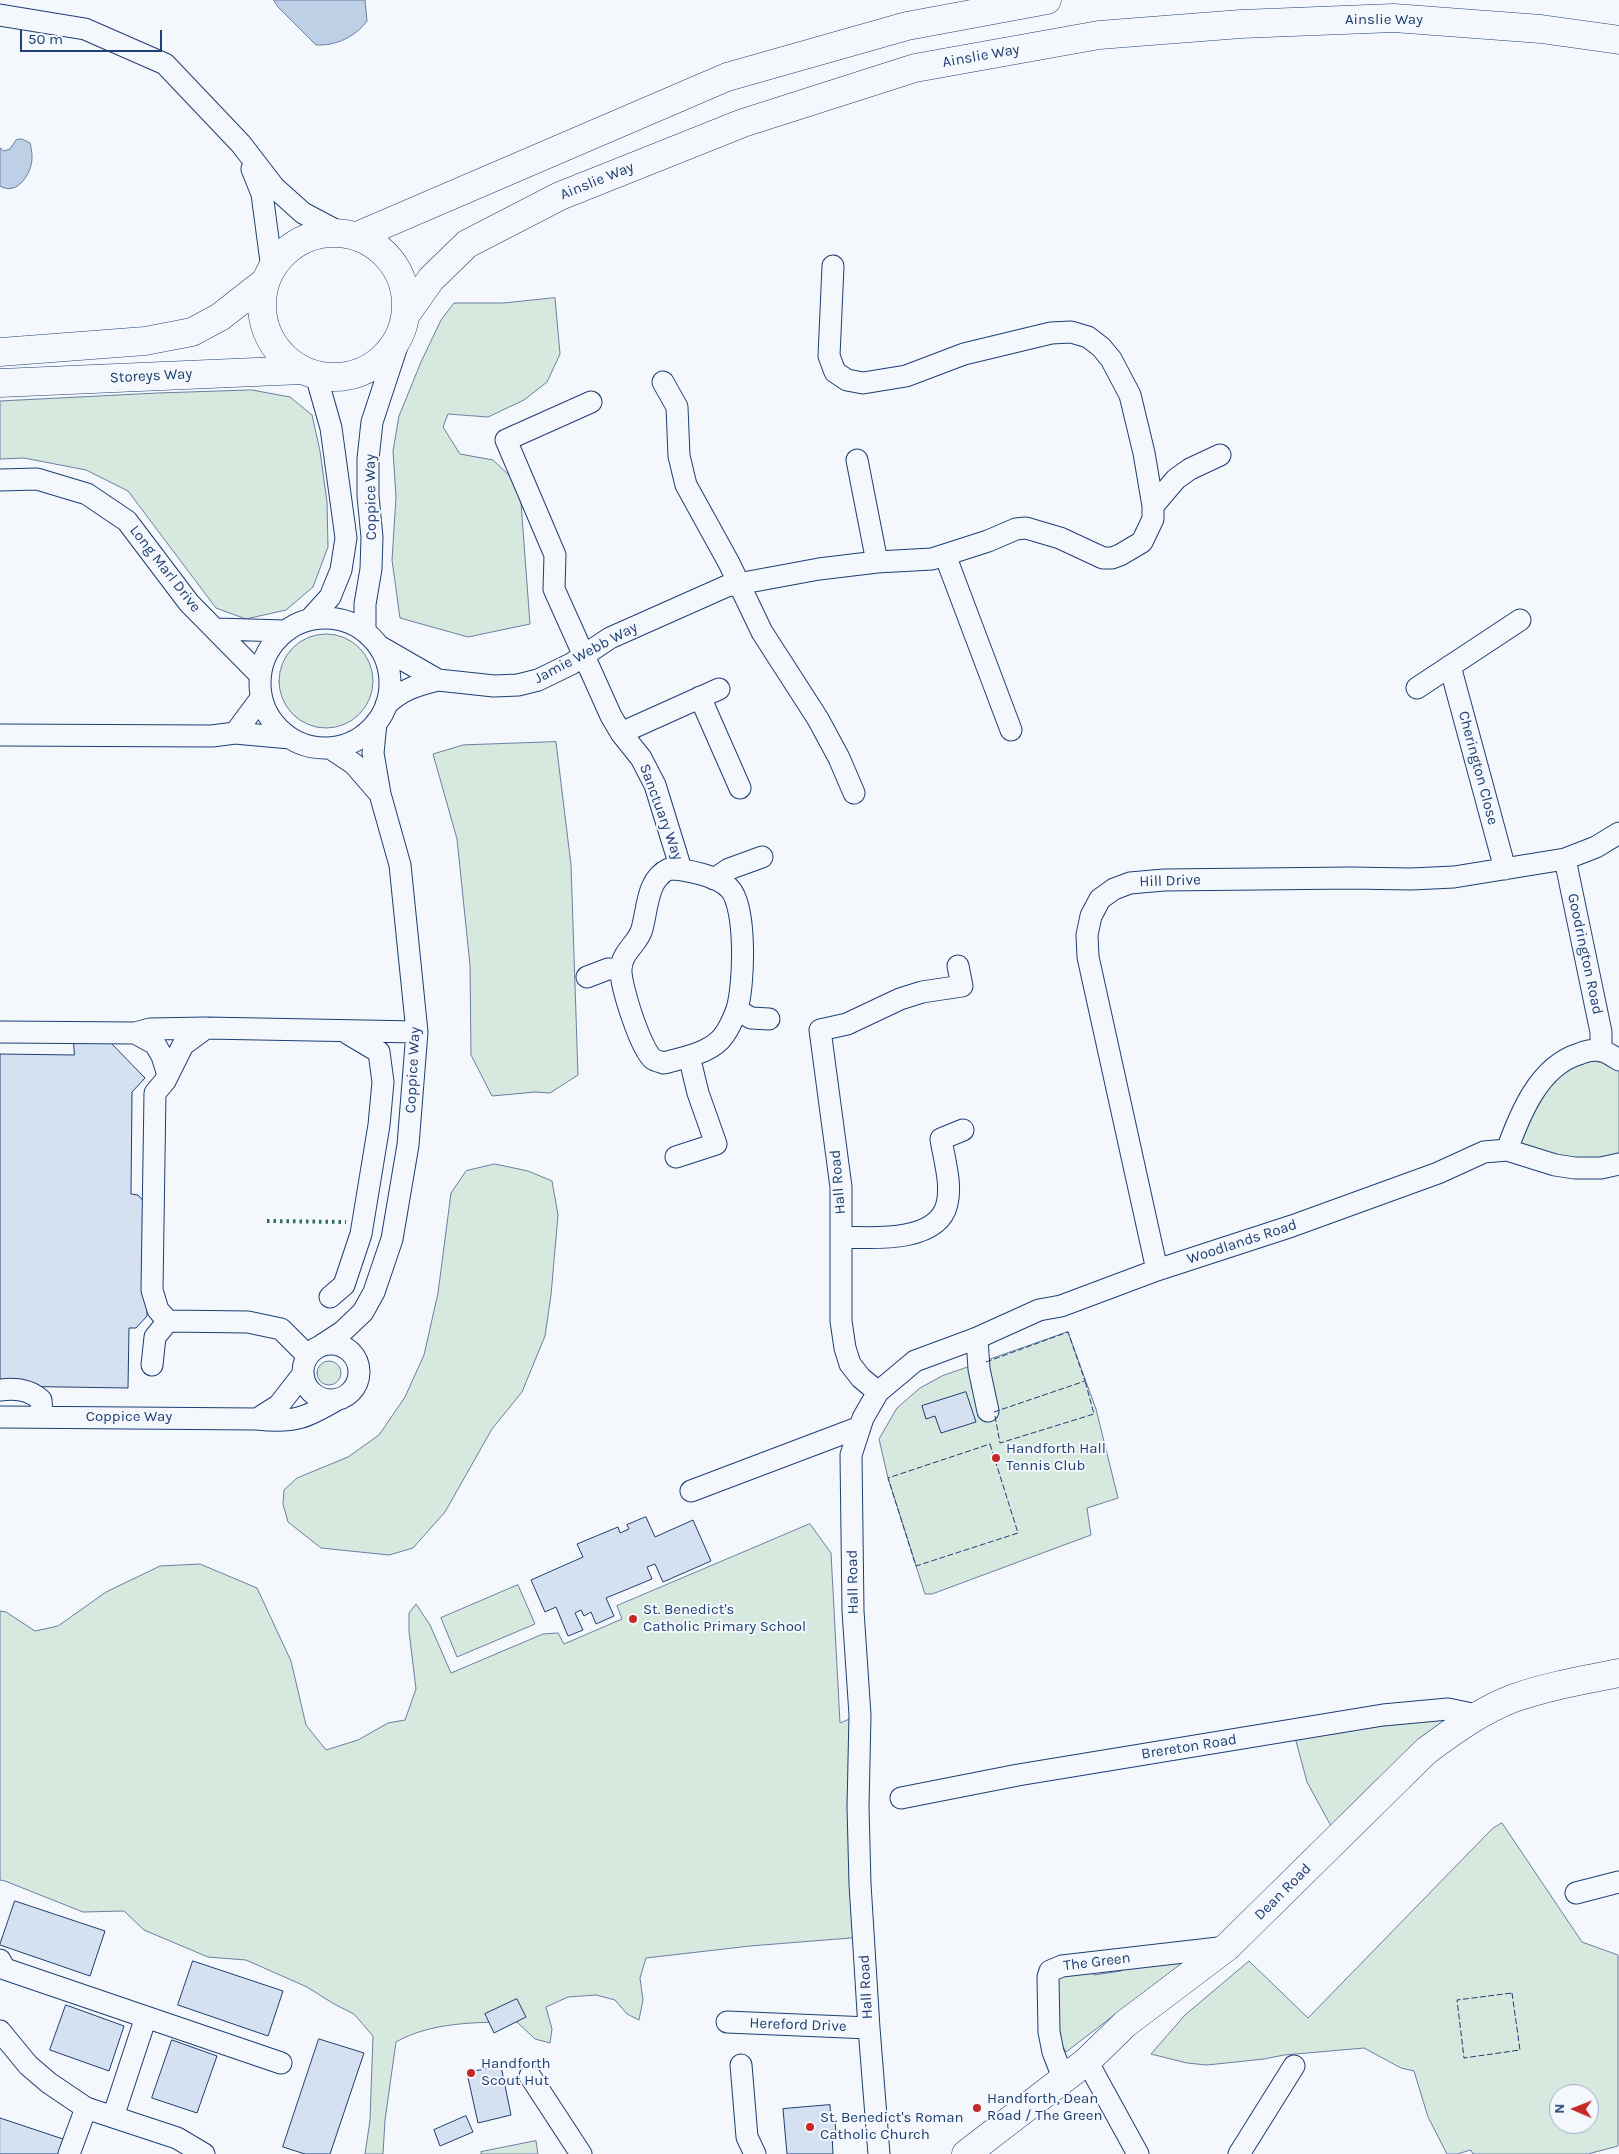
<!DOCTYPE html>
<style>
body{margin:0}
#map{position:relative;width:1619px;height:2154px;overflow:hidden;background:#f4f7fb;font-family:Karla,sans-serif}
canvas{display:block}
.north{position:absolute;left:1549px;top:2084px;width:50px;height:50px;box-sizing:border-box;background:#f4f7fb;border:1px solid #9eadc5;border-radius:50%;rotate:271deg;font-size:14px;font-weight:700;line-height:20px;text-align:center;color:#1d3f73}
.north::after{content:'';display:block;margin:auto;width:18px;height:22px;background:#c62828;clip-path:polygon(50% 0,100% 100%,50% 72%,0 100%)}
.scale{position:absolute;left:20px;top:30px;width:142px;height:22px;box-sizing:border-box;border:2px solid #1d3f73;border-top:0;padding-left:6px;font-size:15px;line-height:18px;white-space:nowrap;color:#1d3f73;-webkit-text-stroke:4px #f4f7fb;paint-order:stroke}
</style>
<div id="map">
<canvas width="1619" height="2154"></canvas>
<div class="north">N</div>
<div class="scale">50 m</div>
</div>
<script>
const ctx = document.querySelector('canvas').getContext('2d');
ctx.lineJoin = 'round';
function fill(path, color) {
  ctx.fillStyle = color;
  ctx.fill(path, 'evenodd');
}
function stroke(path, color, width, dash) {
  ctx.strokeStyle = color;
  ctx.lineWidth = width;
  ctx.lineCap = dash ? 'butt' : 'round';
  ctx.setLineDash(dash || []);
  ctx.stroke(path);
}
function drawText(font, color, halo, rows, align = 'center') {
  ctx.font = font + ' Karla,sans-serif';
  ctx.lineWidth = 4;
  ctx.setLineDash([]);
  ctx.textBaseline = 'middle';
  ctx.strokeStyle = halo;
  ctx.fillStyle = color;
  for (const [text, x, y, turn = 0] of rows) {
    ctx.save();
    ctx.translate(x, y);
    ctx.rotate((+turn || 0) * Math.PI / 180);
    ctx.textAlign = isNaN(turn) ? turn : align;
    if (halo) ctx.strokeText(text, 0, 0);
    ctx.fillText(text, 0, 0);
    ctx.restore();
  }
}
const green = new Path2D(`
 M555,298L560,354L547,382L524,400L488,417L448,414L443,427L460,454L493,460L511,477L521,503L530,624L468,637L400,618L392,560L396,497L393,451L399,416L421,362L441,320L454,303H503Z
 M252,390L290,397L312,415L320,451L327,502L328,547L313,587L286,610L246,619L216,608L128,491L86,470L24,458L0,459V401L158,393Z
 M279 681a47 47 0 1 1 94 0a47 47 0 1 1-94 0Z
 M556,742L571,865L578,1075L550,1093L535,1092L492,1096L471,1055L470,965L457,839L433,754L463,745Z
 M1570,1056L1619,1060V1164L1507,1150Z
 M495,1164L528,1171L552,1181L558,1215L551,1295L545,1336L522,1392L492,1429L445,1512L413,1548L389,1555L321,1548L288,1522L283,1504L284,1490L297,1478L348,1457L379,1435L405,1397L424,1355L438,1293L451,1193L466,1171Z
 M1068,1332L1096,1409L1118,1498L1087,1508L1091,1535L932,1594H925L888,1478L879,1439L897,1408L920,1388L942,1376Z
 M317 1373a12 12 0 1 1 24 0a12 12 0 1 1-24 0Z
 M810,1524L831,1553L840,1723L854,1717L863,1937L750,1946L646,1958L640,1978L643,2000L639,2020L627,2014L615,2000L596,1995L568,1997L546,2007L552,2029L550,2043L535,2039L517,2022C478,2022 431,2022 396,2042L385,2120L383,2154H365L370,2120L373,2036L354,2014L334,2004L307,1987L246,1960L208,1957L144,1930L124,1911L83,1912L5,1881L0,1880V1611L6,1612L35,1631L58,1626L106,1592L160,1566L200,1564L257,1588L291,1661L306,1725L326,1750L358,1740L388,1723L405,1720L416,1689L409,1631V1613L416,1604L430,1625L451,1673L543,1634L558,1633L564,1644L622,1619L617,1606Z
 M518,1585L535,1624L457,1657L441,1618Z
 M1477,1715L1337,1837L1307,1782L1293,1730Z
 M1502,1823L1582,1942L1618,1955V2146L1588,2154H1473L1471,2150L1457,2154H1447L1428,2117L1414,2071L1401,2068L1364,2048L1284,2055L1264,2059L1207,2065L1187,2063L1151,2054L1185,2015L1249,1961L1308,2018L1492,1829ZM1559,2094H1589V2124H1559Z
 M1185,1961L1066,2052L1060,2042L1058,1980L1061,1977L1091,1971L1094,1975L1121,1971L1123,1967Z
 M536,2141L538,2154H481V2152Z`);
const water = new Path2D(`
 M274,0H365L367,21C355,37 336,46 316,45L278,7Z
 M22,139L30,143C31,147 32,152 32,156C33,171 18,197 0,186V148L4,151L10,149L16,140Z`);
const building = new Path2D(`
 M74,1043H111L145,1078L132,1092L131,1194L138,1195L148,1206L147,1316L136,1328H129L128,1388L0,1386V1054L74,1055Z
 M966,1392L976,1422L941,1433L935,1416L926,1419L922,1406Z
 M646,1517L655,1537L693,1520L711,1561L663,1582L655,1564L647,1567L652,1579L606,1598L614,1616L596,1624L591,1612L584,1616L581,1610L575,1613L583,1630L568,1636L556,1607L545,1612L531,1580L583,1557L577,1544L618,1527L620,1533L629,1529L627,1525Z
 M15,1901L105,1931L90,1976L0,1945Z
 M193,1961L283,1991L268,2036L178,2005Z
 M517,1999L526,2017L494,2033L485,2014Z
 M66,2005L124,2026L109,2071L50,2050Z
 M319,2039L364,2053L330,2154H305L283,2147Z
 M172,2040L217,2056L197,2113L152,2098Z
 M501,2066L511,2115L478,2123L467,2073Z
 M830,2105L831,2121H835L836,2133L832,2134L833,2154H787L783,2109Z
 M466,2116L473,2132L440,2146L434,2130Z
 M0,2118L63,2139L58,2154H0Z`);
const minor = new Path2D(`
 M0,15L85,29L165,64L241,144L274,187L303,213L339,232
 M252,169L262,194L272,269
 M663,382L677,407L679,456L686,485L729,563L762,632L818,719L839,758L854,793
 M591,402L506,440L555,555L554,589L611,716L621,733L641,758L655,785L681,869
 M857,460L877,562
 M0,480L37,479L87,494L127,521L189,603L260,675
 M1153,506L1176,479L1190,469L1220,455
 M945,555L1011,730
 M311,618L330,597L341,570L346,538L331,428L316,375
 M260 683a65 65 0 1 1 130 0a65 65 0 1 1-130 0Z
 M216,629L285,631
 M365,631V604L371,569L372,537L368,496V459L372,422L400,337
 M379,646L438,680L494,686L518,685L538,680L571,664L610,638L727,586L819,569L877,562L932,559L988,541L1016,529L1026,528L1060,538L1103,558H1112L1120,555L1142,542L1153,519V506L1144,453L1130,395L1111,359L1101,347L1088,337L1071,332L1051,333L964,354L906,376L863,383L847,380L835,372L829,356L833,266
 M1450,666L1505,869
 M1417,688L1520,620
 M700,697L740,788
 M386,705C401,690 417,685 438,680
 M235,733L261,698
 M621,733L719,689
 M0,735L212,736L235,733L290,738
 M330,748L354,764L380,794
 M1565,859L1601,1032V1051
 M669,869C685,869 719,876 730,889C747,908 744,986 737,1009C734,1018 727,1033 720,1040C706,1054 682,1058 664,1063C661,1062 656,1061 653,1059C641,1050 620,985 621,969C622,951 638,944 642,929C648,907 647,879 669,869Z
 M714,879L729,869L762,857
 M587,977L608,969H621
 M737,1010L751,1018L769,1019
 M0,1032L135,1033L150,1029L206,1028L417,1032
 M135,1033L155,1044L162,1056L168,1075L165,1081L155,1093L152,1290L158,1310L168,1321L248,1322L281,1329L308,1356
 M168,1075L183,1045L206,1028
 M1507,1150C1520,1114 1539,1066 1579,1054C1585,1051 1595,1049 1602,1051C1607,1052 1614,1057 1619,1060
 M676,1157L716,1144L698,1093L689,1056
 M842,1237C872,1238 938,1243 947,1204C952,1184 944,1159 941,1139L963,1130
 M1157,1270L1088,957L1087,935L1091,916L1100,899L1114,889L1130,883L1164,880L1351,878L1411,879L1454,877L1565,859L1596,847L1619,833
 M330,1297L344,1285L361,1234L379,1125L383,1082L379,1052L347,1033
 M977,1338L979,1369L988,1411
 M303 1372a28 28 0 1 1 56 0a28 28 0 1 1-56 0Z
 M322,1345L342,1332L363,1312L374,1292L392,1239L408,1145L417,1032L400,865L380,794L373,753L376,723
 M152,1365L155,1337L168,1321
 M0,1390C15,1388 29,1389 41,1400L42,1416
 M878,1392L861,1378L850,1364L845,1348L841,1321V1187L820,1030L847,1024L900,999L922,992L962,986L958,966
 M0,1417L257,1419C295,1423 306,1418 338,1399
 M257,1419L279,1405L303,1374
 M691,1491L860,1427
 M901,1798L1018,1775L1383,1715L1448,1709L1477,1715
 M1576,1893L1619,1882
 M0,1960L5,1969L281,2063
 M727,2022L869,2028
 M0,2031L28,2065L49,2083L86,2108L177,2138L204,2154
 M1087,2061L1138,2154
 M741,2065L747,2137L755,2154
 M530,2076L581,2154
 M1064,2080L1053,2052L1049,2032L1048,1977L1050,1971L1062,1966L1227,1947
 M113,2117L146,2017
 M69,2154L86,2108
 M879,2154L869,2028L860,1884L858,1807L860,1715L853,1611L851,1455L863,1418L878,1392L915,1361L977,1338L1039,1310L1061,1306L1157,1270L1292,1226L1438,1173L1484,1152L1507,1150L1555,1165L1575,1168H1601L1619,1164
 M1239,2154L1294,2066`);
const major = new Path2D(`
 M966,2154L1087,2061L1125,2024L1227,1947L1426,1751C1453,1731 1482,1710 1514,1698C1548,1686 1584,1680 1619,1673`);
const highway = new Path2D(`
 M262 305a72 72 0 1 1 144 0a72 72 0 1 1-144 0Z
 M357,236L727,77L907,26L1047,0
 M407,313L431,279L467,244L560,196L743,123L915,68L1099,35L1241,24L1394,18L1541,29L1619,40
 M0,352L145,341L192,332L220,317L266,281
 M0,383L302,370`);
const hedge = new Path2D(`
 M267,1221L346,1222`);
const fence = new Path2D(`
 M986,1362L1068,1332L1085,1381L994,1412
 M995,1416L1000,1443L1094,1414L1085,1381
 M990,1444L1018,1533L916,1566L888,1478Z
 M1512,1993L1520,2050L1464,2058L1457,2000Z`);
const markers = [
 [996,1458,5,"#c62828"],
 [633,1619,5,"#c62828"],
 [471,2073,5,"#c62828"],
 [977,2108,5,"#c62828"],
 [810,2127,5,"#c62828"]
];
const streetNames = [
 ["Ainslie Way",1384,20],
 ["Ainslie Way",981,56,-10],
 ["Ainslie Way",597,181,-22],
 ["Storeys Way",151,376,-3],
 ["Coppice Way",371,497,-91],
 ["Long Marl Drive",165,569,52],
 ["Jamie Webb Way",586,653,-28],
 ["Cherington Close",1478,768,75],
 ["Sanctuary Way",661,812,70],
 ["Hill Drive",1170,881,-2],
 ["Goodrington Road",1585,954,78],
 ["Coppice Way",413,1070,-87],
 ["Hall Road",838,1182,-95],
 ["Woodlands Road",1242,1242,-18],
 ["Coppice Way",129,1417],
 ["Hall Road",853,1582,-91],
 ["Brereton Road",1189,1747,-9],
 ["Dean Road",1283,1892,-45],
 ["The Green",1097,1962,-7],
 ["Hall Road",866,1987,-93],
 ["Hereford Drive",798,2025,2]
];
const poiNames = [
 ["Handforth Hall",1006,1449],
 ["Tennis Club",1006,1466],
 ["St. Benedict's",643,1610],
 ["Catholic Primary School",643,1627],
 ["Handforth",481,2064],
 ["Scout Hut",481,2081],
 ["Handforth, Dean",987,2099],
 ["Road / The Green",987,2116],
 ["St. Benedict's Roman",820,2118],
 ["Catholic Church",820,2135]
];
fill(green, '#d7e8df');
stroke(green, '#687fa3', 1);
fill(water, '#bed0e5');
stroke(water, '#687fa3', 1);
fill(building, '#d5e0f0');
stroke(building, '#1d3f73', 1);
stroke(minor, '#1d3f73', 23);
stroke(major, '#1d3f73', 29);
stroke(highway, '#1d3f73', 29);
stroke(minor, '#f4f7fb', 21);
stroke(major, '#f4f7fb', 28);
stroke(highway, '#f4f7fb', 28);
stroke(hedge, '#2c6c60', 4, [2.5, 4]);
stroke(fence, '#1d3f73', 1, [6, 2.5]);
for (const [x, y, r, color] of markers) {
  const dot = new Path2D();
  dot.arc(x, y, r, 0, 2 * Math.PI);
  ctx.fillStyle = color;
  ctx.fill(dot);
  stroke(dot, '#f4f7fb', 2);
}
drawText('15px', '#1d3f73', '#f4f7fb', streetNames);
drawText('15px', '#1d3f73', '#f4f7fb', poiNames, 'left');
</script>
